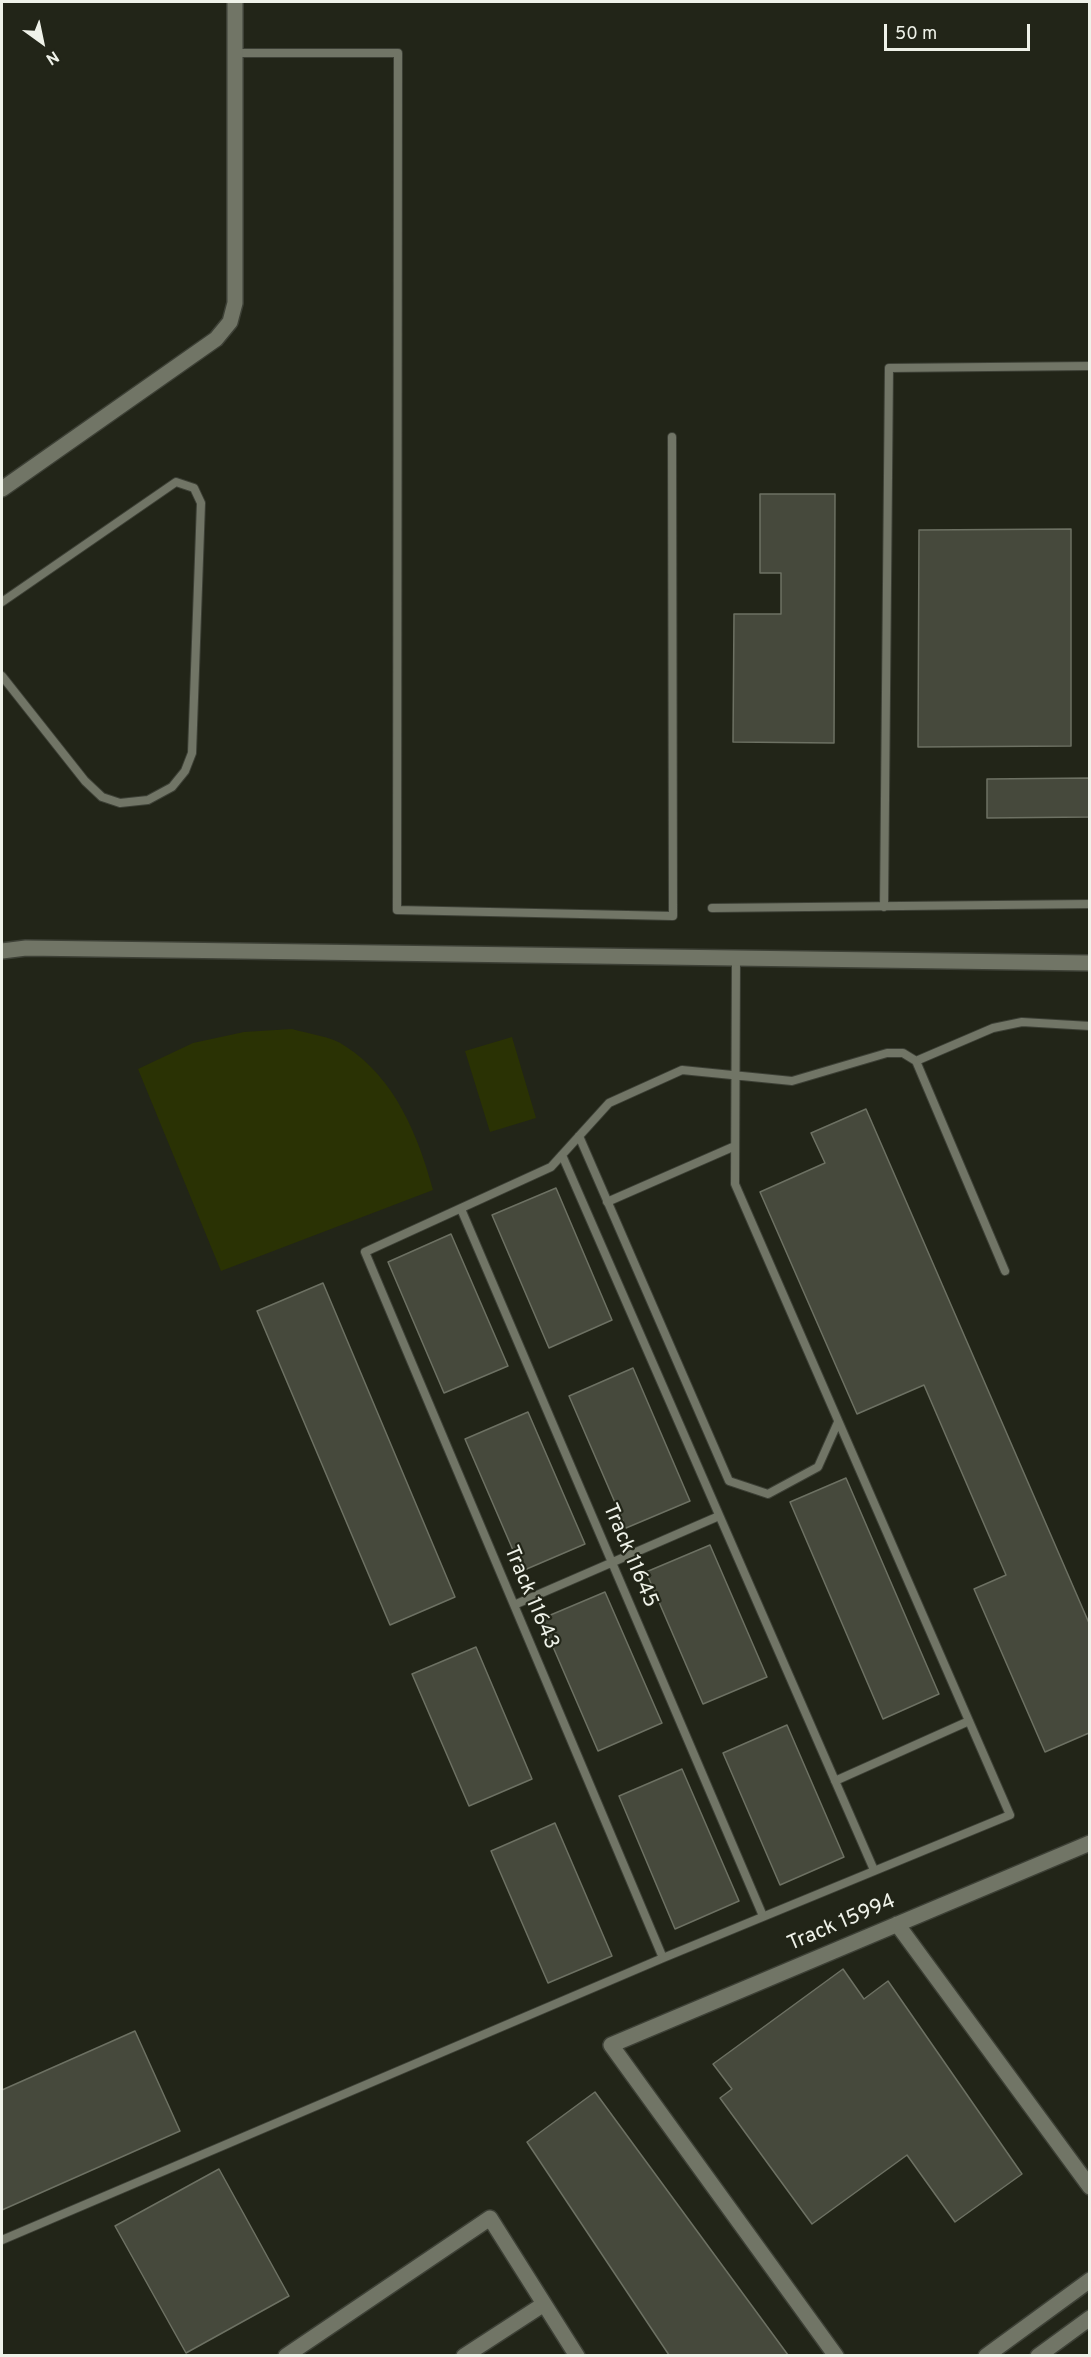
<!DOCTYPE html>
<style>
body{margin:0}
#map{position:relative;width:1091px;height:2357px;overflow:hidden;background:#222518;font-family:Overpass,sans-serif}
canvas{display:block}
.frame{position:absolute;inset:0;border:3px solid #eff2e9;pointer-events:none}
.north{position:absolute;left:12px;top:12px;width:60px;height:60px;-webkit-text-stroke:4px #222518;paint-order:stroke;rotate:147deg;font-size:16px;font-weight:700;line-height:24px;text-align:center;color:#eff2e9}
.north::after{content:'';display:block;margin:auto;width:21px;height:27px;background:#eff2e9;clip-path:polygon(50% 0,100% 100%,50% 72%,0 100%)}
.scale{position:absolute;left:884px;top:24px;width:146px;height:27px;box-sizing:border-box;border:3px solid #eff2e9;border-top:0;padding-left:8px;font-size:18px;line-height:21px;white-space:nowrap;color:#eff2e9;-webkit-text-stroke:4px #222518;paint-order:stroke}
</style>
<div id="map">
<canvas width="1091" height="2357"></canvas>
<div class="frame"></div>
<div class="north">N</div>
<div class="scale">50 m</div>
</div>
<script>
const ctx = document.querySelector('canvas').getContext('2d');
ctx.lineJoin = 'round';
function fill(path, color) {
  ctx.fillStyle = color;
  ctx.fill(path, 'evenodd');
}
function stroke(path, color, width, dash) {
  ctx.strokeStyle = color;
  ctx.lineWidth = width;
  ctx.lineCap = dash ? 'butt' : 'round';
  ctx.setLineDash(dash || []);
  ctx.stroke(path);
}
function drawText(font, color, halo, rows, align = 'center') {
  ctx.font = font + ' Overpass,sans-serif';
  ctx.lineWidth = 4.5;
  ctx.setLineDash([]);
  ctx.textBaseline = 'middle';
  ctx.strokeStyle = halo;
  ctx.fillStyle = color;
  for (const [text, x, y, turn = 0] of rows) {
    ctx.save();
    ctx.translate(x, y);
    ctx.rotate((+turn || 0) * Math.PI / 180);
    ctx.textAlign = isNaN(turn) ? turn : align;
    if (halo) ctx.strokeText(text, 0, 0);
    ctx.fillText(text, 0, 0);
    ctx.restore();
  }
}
const green = new Path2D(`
 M292,1029C308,1034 331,1036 345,1046C395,1078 418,1135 433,1190L221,1271L138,1069L193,1043L244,1032Z
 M512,1037L536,1118L490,1132L465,1051Z`);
const building = new Path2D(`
 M760,494H835L834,743L733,742L734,614H781V573H760Z
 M1071,529V746L918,747L919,530Z
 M1089,778V817L987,818V779Z
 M866,1109L1089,1623V1733L1045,1752L974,1589L1006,1575L924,1385L857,1414L760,1192L825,1163L811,1133Z
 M556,1188L612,1320L549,1348L492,1215Z
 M451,1234L508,1366L444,1393L388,1262Z
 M323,1283L455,1597L390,1625L257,1311Z
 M633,1368L690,1501L626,1528L569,1396Z
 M528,1412L585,1544L522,1571L465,1439Z
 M846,1478L939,1694L883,1719L790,1502Z
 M710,1545L767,1677L703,1704L646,1572Z
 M605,1592L662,1723L598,1751L541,1619Z
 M476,1647L532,1779L469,1806L412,1674Z
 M787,1725L844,1857L780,1885L723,1753Z
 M682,1769L739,1901L675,1929L619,1796Z
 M555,1823L612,1956L548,1983L491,1851Z
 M843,1969L864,1999L888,1981L1022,2174L955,2222L907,2155L812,2224L720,2098L732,2089L713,2064Z
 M135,2031L180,2131L2,2210V2090Z
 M595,2092L788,2355H669L527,2142Z
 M219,2169L289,2296L186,2353L115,2226Z`);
const lane = new Path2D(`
 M234,53H398L397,910L673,916L672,437
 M2,602L176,482L194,488L201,503L192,753L185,771L172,787L148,800L120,803L102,797L85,781L2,676
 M884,907L889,368L1090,366
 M712,908L1090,904
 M916,1061L993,1028L1022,1022L1090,1026
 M579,1136L729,1481L768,1494L818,1467L838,1422
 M562,1155L874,1870
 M607,1202L735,1146
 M461,1209L763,1916
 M514,1605L719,1516
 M835,1781L969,1721
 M663,1958L365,1252L551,1167L609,1103L682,1070L792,1081L887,1053H903L916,1061L1005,1271
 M2,2240L663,1958L1010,1815L735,1184L736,960`);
const street = new Path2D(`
 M2,489L216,339L230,322L235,303V2
 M2,951L26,948L1090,963
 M897,1924L1090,2187
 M286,2356L490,2218L577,2356
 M464,2356L544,2304
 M836,2356L611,2045L1090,1843
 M986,2356L1090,2280
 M1038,2356L1090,2318`);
const streetNames = [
 ["Track 11645",629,1556,67],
 ["Track 11643",530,1598,67],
 ["Track 15994",842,1924,-23]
];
fill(green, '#2a3204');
fill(building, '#46493c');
stroke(building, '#6d7163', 1.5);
stroke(lane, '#3d4036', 10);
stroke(street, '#3d4036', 18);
stroke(lane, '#717566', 8);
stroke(street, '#717566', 15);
drawText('21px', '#eff2e9', '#222518', streetNames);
</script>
